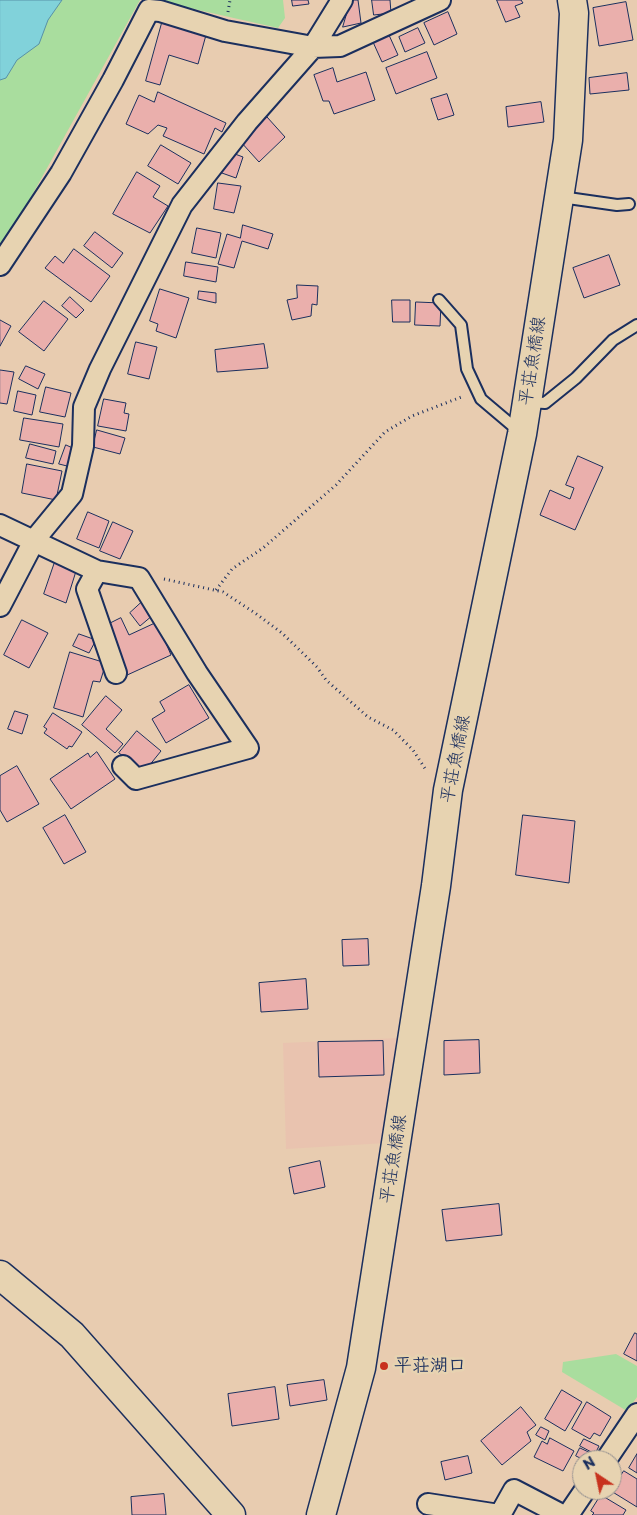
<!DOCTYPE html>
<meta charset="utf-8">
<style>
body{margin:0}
#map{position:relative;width:637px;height:1515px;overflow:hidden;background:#e8ccb0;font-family:"Playpen Sans",sans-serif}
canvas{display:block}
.north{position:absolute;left:572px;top:1450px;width:50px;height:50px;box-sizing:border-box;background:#e7d3b1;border:1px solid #959190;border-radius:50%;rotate:326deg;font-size:14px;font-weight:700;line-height:20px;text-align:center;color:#1b2f5e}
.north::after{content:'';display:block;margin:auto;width:18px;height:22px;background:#c8321e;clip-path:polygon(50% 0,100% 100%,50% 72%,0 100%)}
</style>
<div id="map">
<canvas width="637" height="1515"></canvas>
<div class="north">N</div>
</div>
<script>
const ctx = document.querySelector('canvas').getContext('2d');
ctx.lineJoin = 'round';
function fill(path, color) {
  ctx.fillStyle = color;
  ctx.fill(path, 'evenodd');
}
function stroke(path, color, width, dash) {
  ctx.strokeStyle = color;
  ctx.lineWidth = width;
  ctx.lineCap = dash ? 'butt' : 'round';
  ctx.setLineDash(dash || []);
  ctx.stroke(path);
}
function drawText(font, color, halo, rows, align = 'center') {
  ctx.font = font + ' "Playpen Sans","Klee One",sans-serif';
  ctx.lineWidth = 5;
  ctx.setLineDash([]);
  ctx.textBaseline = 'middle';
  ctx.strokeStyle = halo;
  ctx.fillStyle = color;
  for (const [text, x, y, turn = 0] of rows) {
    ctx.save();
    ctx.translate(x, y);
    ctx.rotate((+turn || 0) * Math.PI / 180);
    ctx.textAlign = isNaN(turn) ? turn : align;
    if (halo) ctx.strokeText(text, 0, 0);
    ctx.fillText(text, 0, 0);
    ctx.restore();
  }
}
const built = new Path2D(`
 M399,1038L386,1143L286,1149L283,1043Z`);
const green = new Path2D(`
 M0,0H140L5,244L0,248Z
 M154,0H283L285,18L278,28Z
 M616,1354L637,1366V1397L627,1411L562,1372L563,1362Z`);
const water = new Path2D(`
 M0,0H62L48,20L39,44L17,60L6,78L0,80Z`);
const building = new Path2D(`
 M292,0H308L309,4L293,6Z
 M351,0H358L361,23L343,27Z
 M372,0H390L391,13L374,15Z
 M497,0H521L523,3L515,6L520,17L506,22Z
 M626,2L633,40L599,46L593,8Z
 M448,12L457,34L434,45L424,23Z
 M162,23L206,35L198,64L169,55L160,85L146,81Z
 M418,28L425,43L405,52L399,37Z
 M389,35L398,55L382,62L373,42Z
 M427,52L437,78L396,94L386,68Z
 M333,68L337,82L366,72L375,100L334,114L329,101H323L314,75Z
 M627,73L629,90L590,94L589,78Z
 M158,92L226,123L222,132L215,128L204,154L163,136L167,128L158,125L148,134L126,124L139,95L154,102Z
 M447,94L454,115L438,120L431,99Z
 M541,102L544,122L508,127L506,107Z
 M267,117L285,137L259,162L240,141Z
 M161,145L191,163L178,184L148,166Z
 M227,151L243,157L236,178L219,172Z
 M137,172L160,186L153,197L168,206L150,233L113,214Z
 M218,183L241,186L234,213L214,209Z
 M243,225L273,234L268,249L242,241L234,268L218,264L227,234L240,238Z
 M197,228L221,233L216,258L192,253Z
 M95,232L123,253L112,268L84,246Z
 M74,249L110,276L91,302L45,268L55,256L63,263Z
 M609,255L620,285L584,298L573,268Z
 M186,262L218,267L216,282L184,276Z
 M297,285L318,286L317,305L312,304L311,316L292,320L287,300L297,298Z
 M160,289L189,298L176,338L156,331L158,324L150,321Z
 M199,291L216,293V303L198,299Z
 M70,297L84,310L76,318L62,306Z
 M392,300H410V322H393Z
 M44,301L68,319L44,351L19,332Z
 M416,302L441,303L440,326L415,325Z
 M0,320L11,326L0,346Z
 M136,342L157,347L149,379L128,374Z
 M264,344L268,368L217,372L215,350Z
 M26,366L45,374L38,389L19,379Z
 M0,370L14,372L7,404L0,403Z
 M46,387L71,393L65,417L40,412Z
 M18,391L36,395L32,415L14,411Z
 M104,399L126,403L124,413L129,414L126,431L98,426Z
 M24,418L63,424L59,447L20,440Z
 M97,430L125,438L120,454L93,447Z
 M30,444L56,451L53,464L26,458Z
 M66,445L77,450L71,467L59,464Z
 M578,456L603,467L575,530L540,515L550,490L570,499L574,488L566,485Z
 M27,464L62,471L56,500L22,493Z
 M88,512L109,521L99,548L77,539Z
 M113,522L133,531L120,559L100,551Z
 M56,559L77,568L66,603L44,594Z
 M142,602L153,615L140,626L130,613Z
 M121,618L129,635L157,622L171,655L125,676L103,627Z
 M22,620L48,633L29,668L4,655Z
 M79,634L96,640L89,653L73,646Z
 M70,652L106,663L100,682L93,681L83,717L54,708Z
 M189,685L209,718L166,743L152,719L165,711L160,702Z
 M106,696L122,710L106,729L123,744L115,753L82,725Z
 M15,711L28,715L22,734L8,729Z
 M53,713L82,732L72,747L69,746L67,749L44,733L47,729L44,727Z
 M137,731L161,751L144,772L119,753Z
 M97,752L115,779L71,809L50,779L88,753L90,757Z
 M17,766L39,804L7,822L0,810V776Z
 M65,815L86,852L64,864L43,828Z
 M523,815L575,821L569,883L516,875Z
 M368,939L369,965L343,966L342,940Z
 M306,979L308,1009L261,1012L259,983Z
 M479,1040L480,1073L444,1075V1041Z
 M383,1041L384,1075L319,1077L318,1042Z
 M320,1161L325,1187L294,1194L289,1168Z
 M499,1204L502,1235L446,1241L442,1210Z
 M635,1333L637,1334V1361L624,1354Z
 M324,1380L327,1400L290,1406L287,1385Z
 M275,1387L279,1419L232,1426L228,1394Z
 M562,1390L582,1402L565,1431L545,1419Z
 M587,1402L611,1417L600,1436L594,1433L590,1439L572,1429Z
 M521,1407L536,1425L527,1432L531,1441L502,1465L481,1441Z
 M541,1427L549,1431L545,1440L536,1435Z
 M550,1438L574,1451L563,1471L534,1457L542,1441L547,1444Z
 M584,1439L599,1446L595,1454L580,1446Z
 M580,1448L595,1455L592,1460H584L576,1456Z
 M637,1454V1473L629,1468Z
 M468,1456L472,1473L445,1480L441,1462Z
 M624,1471L637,1479V1507L611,1491Z
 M164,1494L166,1515H132L131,1497Z
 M601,1495L626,1510L623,1515H592L594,1513L591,1511Z`);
const path = new Path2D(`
 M228,12L230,0
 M164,579L223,592L255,613L282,633L317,667L326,680L368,717L393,730L413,750L426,770
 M216,590L232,569L263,548L336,485L385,432L412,416L464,396`);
const service = new Path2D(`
 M561,197L617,205L629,204
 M439,300L461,325L467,369L481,399L520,432
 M528,402L545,403L576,378L613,340L637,325`);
const minor = new Path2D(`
 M0,265L61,173L113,80L149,10L160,11L225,31L313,47L340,46L440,0
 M0,525L97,571L139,578L197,673L248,748L136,779L123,766
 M97,571L87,589L116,673
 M0,606L35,539L72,494L83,446L84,407L100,369L182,205L247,122L313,47L342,0
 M606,1460L637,1414
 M428,1504L499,1515
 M500,1515L514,1490L562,1515
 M568,1515L585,1490`);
const secondary = new Path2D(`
 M0,1275L72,1335L231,1515
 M321,1515L361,1368L436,886L448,790L522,434L568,140L574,13L572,0`);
const markers = [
 [384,1366,5,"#c8321e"]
];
const streetNames = [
 ["平荘魚橋線",533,361,-81],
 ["平荘魚橋線",456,759,-79],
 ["平荘魚橋線",394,1159,-81]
];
const poiNames = [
 ["平荘湖口",394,1366]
];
fill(built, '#e9c3af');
fill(green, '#a9dd9e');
fill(water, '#81d2da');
stroke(water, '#5891a8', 1);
fill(building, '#eaafac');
stroke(building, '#1b2f5e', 1);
stroke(service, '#1b2f5e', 14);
stroke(minor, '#1b2f5e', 24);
stroke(secondary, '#1b2f5e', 31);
stroke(path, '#1b2f5e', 3, [1, 4]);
stroke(service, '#e7d3b1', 10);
stroke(minor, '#e7d3b1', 20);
stroke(secondary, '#e7d3b1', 28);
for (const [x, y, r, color] of markers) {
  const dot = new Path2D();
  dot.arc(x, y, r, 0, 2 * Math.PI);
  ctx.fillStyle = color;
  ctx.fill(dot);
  stroke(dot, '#e7d3b1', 2);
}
drawText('18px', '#1b2f5e', '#e7d3b1', streetNames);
drawText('bold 18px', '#1b2f5e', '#e7d3b1', poiNames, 'left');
</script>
